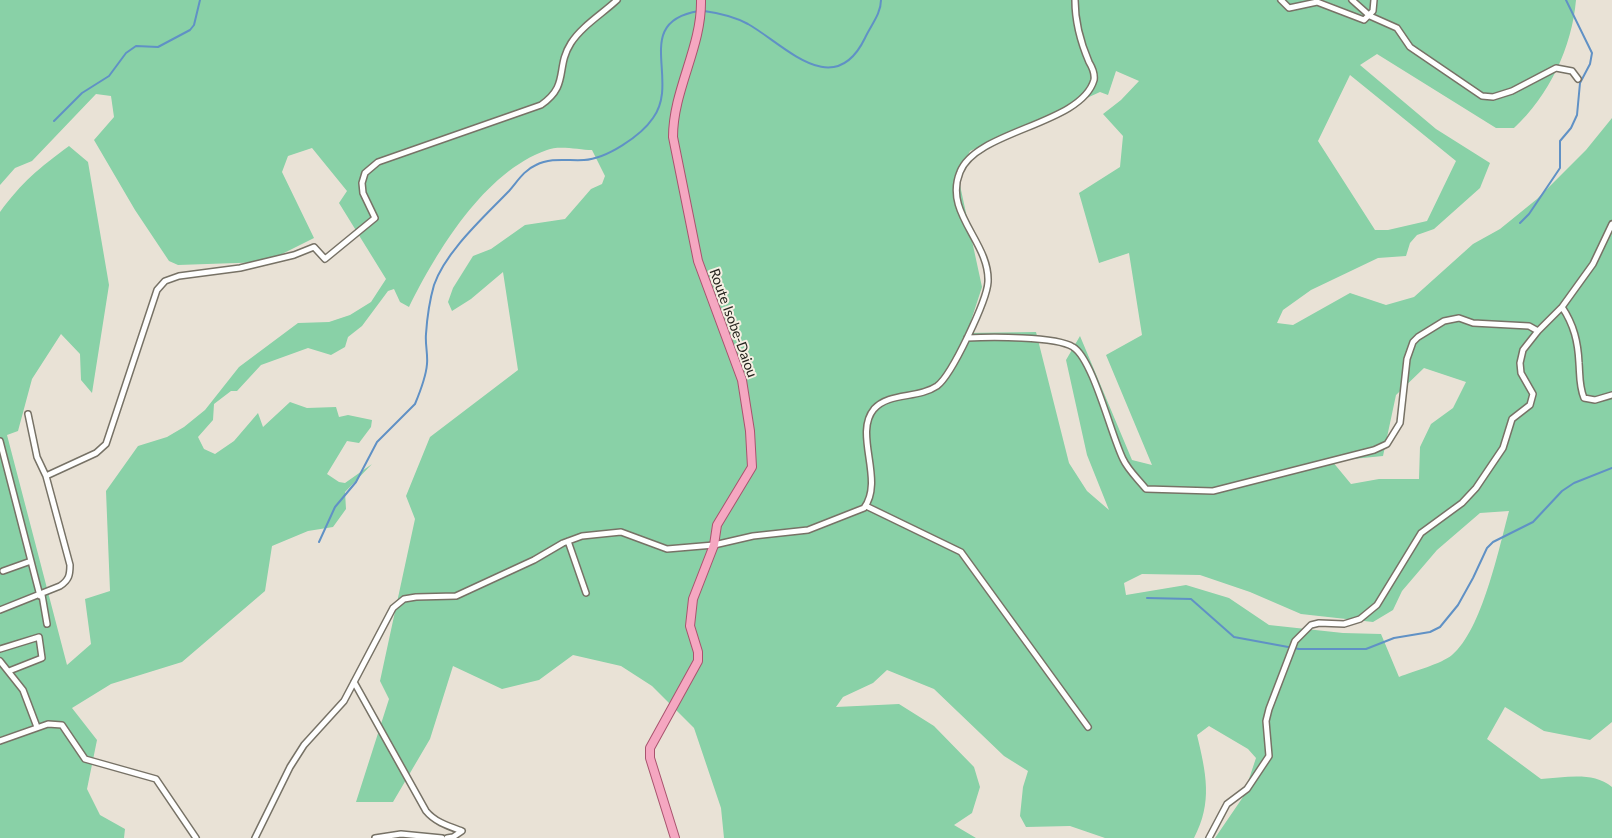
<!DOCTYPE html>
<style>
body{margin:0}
canvas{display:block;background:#e9e2d6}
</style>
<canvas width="1612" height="838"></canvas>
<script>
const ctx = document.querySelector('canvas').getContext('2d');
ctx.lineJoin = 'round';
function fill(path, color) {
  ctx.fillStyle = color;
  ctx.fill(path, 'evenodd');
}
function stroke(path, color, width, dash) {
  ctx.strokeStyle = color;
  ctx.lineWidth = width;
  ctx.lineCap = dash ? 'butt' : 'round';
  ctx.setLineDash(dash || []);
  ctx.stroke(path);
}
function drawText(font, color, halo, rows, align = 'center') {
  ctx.font = font + ' Lato,sans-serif';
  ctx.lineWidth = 4;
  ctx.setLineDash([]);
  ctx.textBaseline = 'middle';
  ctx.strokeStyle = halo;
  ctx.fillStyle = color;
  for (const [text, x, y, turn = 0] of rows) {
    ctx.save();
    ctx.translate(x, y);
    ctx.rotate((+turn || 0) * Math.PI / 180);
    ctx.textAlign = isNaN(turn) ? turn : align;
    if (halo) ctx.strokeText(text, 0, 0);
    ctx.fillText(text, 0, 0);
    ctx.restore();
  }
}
const green = new Path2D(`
 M0,0H1576C1572,47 1549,96 1514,128H1496L1377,54L1360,65L1436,129L1490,163L1480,188L1434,229L1417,235L1410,243L1406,256L1378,258L1311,290L1283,310L1277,323L1293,325L1350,293L1386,305L1414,297L1473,244L1500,229L1537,199L1586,150L1612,118V722L1590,740L1544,731L1505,707L1487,739L1541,779C1565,778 1592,771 1612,787V838H1215L1243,797L1256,758L1248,749L1209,726L1197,735C1206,773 1213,802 1194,838H1105L1070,826L1026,827L1020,816L1023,787L1028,771L1004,756L934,689L887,670L873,683L843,697L836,707L899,704L934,726L974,767L980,787L972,813L954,825L976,838H724L721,808L694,728L652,686L621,666L573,655L539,680L502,689L453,666L430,739L393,802H356L389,699L380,681L415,519L406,496L430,437L518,370L503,272L471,299L452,311L448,302L453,288L473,256L491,249L525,225L565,219L591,189L602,184L605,176L592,150C579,150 559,145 547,150C484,172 437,251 409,307L400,302L394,289L388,291L362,326L348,337L345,347L331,355L308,348L261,365L237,391H231L214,404L213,420L198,437L204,449L215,454L234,441L258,413L263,427L290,402L307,408L336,407L339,417L348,415L372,420L371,427L359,443L347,441L327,474L339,482L345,483L372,464L345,492L346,509L333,527L308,531L272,546L265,591L182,662L111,684L72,708L97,740L87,789L100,815L125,829L124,838H0V212C22,182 39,168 69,146L88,162L109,285L92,393L81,380L80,354L61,334L32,379L18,431L7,435L67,665L91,644L85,599L110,591L106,491L138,446L167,437L184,427L205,410L239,367L298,323L329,322L350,315L371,302L386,279L339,203L347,191L312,148L288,156L282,172L314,238L266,262L178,265L169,261L135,210L94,140L114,117L111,96L96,94L32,161L15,168L0,185ZM1116,71L1139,81L1121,100L1103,114L1123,136L1120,167L1079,193L1099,263L1129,253L1142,335L1106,355L1152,465L1132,460L1080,336L1066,360L1087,455L1109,510L1087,491L1069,463L1036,332L967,333L982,287L958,176L970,151L1100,92L1108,95ZM1350,75L1456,161L1427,221L1388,230H1375L1318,141ZM1424,368L1466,382L1453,408L1431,424L1420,447L1419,479H1379L1351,484L1332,461L1383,456L1396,395ZM1509,511C1499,548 1482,630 1452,655C1441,664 1414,671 1399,677L1381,634L1343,633L1269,625L1229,598L1186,585L1126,595L1124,583L1142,574L1200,575L1250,592L1301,614L1373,622L1393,610L1402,591L1437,550L1480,513Z`);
const stream = new Path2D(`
 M704,11C719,13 735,17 748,24C785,45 834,102 865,38C871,25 881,14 881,0
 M54,121L82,93L109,76L126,53L136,46L158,47L190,30L194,25L200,0
 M1520,223L1529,214L1560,168V141L1571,128L1577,115L1580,83L1590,64L1592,53L1566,0
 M319,542L335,507L356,482L377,442L415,404C420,392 426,377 427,364C428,354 425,344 426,334C427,319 430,299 434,285C446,251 484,217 509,191C517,182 524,170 536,165C551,157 568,161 584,160C606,159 641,136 653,118C681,80 631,22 699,11
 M1147,598L1191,599L1234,637L1299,649H1366L1394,638L1430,632L1440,627L1458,605L1473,578L1487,548L1493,542L1533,522L1562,491L1574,483L1612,468`);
const minor = new Path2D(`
 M1281,0L1289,8L1317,2L1364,20L1373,11L1374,0
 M1352,0L1370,16L1397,28L1410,47L1482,96L1493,97L1512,91L1556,68L1572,71L1578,79
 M1562,307C1574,325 1578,342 1579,363C1580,375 1579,386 1584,398L1595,400L1612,395
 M967,338C989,337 1056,336 1073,347C1093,359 1111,435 1123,459C1128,470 1138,479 1146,489L1213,491L1374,450L1387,444L1400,423L1407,359L1413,342L1418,337L1444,321L1459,318L1473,323L1529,326L1538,331
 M0,441L40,596
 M46,476L96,453L106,444L157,290L165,281L179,276L240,268L294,255L314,247L325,259L375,218L363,193L362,183L365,173L378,162L541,105C570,85 555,68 571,43C582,26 602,14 617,0
 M866,506L961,552L1088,727
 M568,541L586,593
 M3,571L31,561
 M42,595L47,624
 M0,610L60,586C69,580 70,575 70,565L46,476L37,457L28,414
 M0,649L39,637L42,658L9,671
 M0,661L23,690L37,727
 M354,682L426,811C435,822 448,826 462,831L453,837L447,838
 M0,741L48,724L62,725L85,759L156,779L196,838
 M255,838L290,767L304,745L344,701L393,608L404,599L416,597L456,596L534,560L563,543L582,536L621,532L667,549L714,545L753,536L808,530L864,508C885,480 853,434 874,409C889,392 918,399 937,386C952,375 987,300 988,282C990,242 943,213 960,172C976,130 1081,125 1094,80C1095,74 1092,67 1089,62C1080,41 1075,23 1075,0
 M375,838L401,834L442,838
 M1209,838L1227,804L1247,789L1269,756L1266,721L1269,709L1295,641L1311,625L1319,623L1344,624L1360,619L1377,605L1421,533L1462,503L1476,488L1503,448L1512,419L1530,405L1533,394L1521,373L1520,363L1523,350L1538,331L1562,307L1593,264L1612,224`);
const primary = new Path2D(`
 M675,838L650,758V748L698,661V652L690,626L693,599L714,545L717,525L752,467L750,431L742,380L698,261L673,137C673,90 702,47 701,0`);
const streetNames = [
 ["Route Isobe-Daiou",733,323,70]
];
fill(green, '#89d1a7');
stroke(stream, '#6091c5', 2);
stroke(minor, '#777266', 8);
stroke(primary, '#a9536e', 10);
stroke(minor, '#fff', 5);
stroke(primary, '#f5a7c1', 8);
drawText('14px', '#26241f', '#f6efe3', streetNames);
</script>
